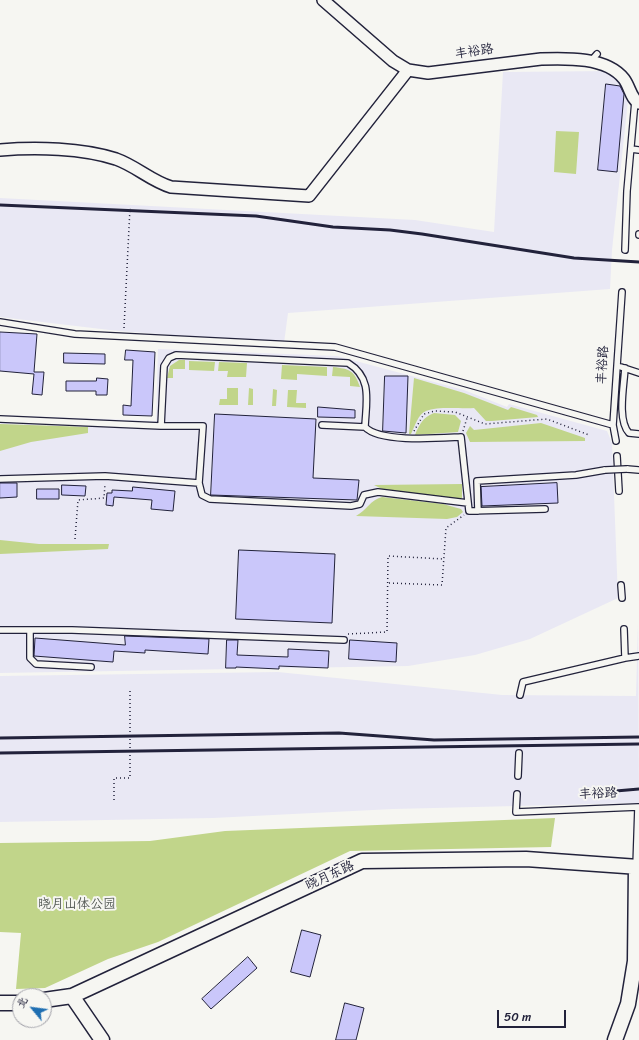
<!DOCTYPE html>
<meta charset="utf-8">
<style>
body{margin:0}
#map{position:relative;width:639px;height:1040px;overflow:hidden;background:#f6f6f2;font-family:Sriracha,"LXGW WenKai TC",sans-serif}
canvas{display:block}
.north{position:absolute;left:12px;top:988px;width:40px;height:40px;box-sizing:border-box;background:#f6f6f2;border:1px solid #a1a1a9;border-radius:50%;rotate:299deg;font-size:11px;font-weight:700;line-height:16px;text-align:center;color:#22223b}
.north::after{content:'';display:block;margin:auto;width:14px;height:18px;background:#1f6fb2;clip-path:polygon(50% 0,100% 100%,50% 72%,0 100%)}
.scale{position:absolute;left:497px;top:1010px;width:69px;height:18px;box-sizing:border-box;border:2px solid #22223b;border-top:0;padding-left:5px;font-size:12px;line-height:14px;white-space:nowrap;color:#22223b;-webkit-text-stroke:3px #f6f6f2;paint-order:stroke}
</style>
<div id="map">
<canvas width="639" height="1040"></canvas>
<div class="north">北</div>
<div class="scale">50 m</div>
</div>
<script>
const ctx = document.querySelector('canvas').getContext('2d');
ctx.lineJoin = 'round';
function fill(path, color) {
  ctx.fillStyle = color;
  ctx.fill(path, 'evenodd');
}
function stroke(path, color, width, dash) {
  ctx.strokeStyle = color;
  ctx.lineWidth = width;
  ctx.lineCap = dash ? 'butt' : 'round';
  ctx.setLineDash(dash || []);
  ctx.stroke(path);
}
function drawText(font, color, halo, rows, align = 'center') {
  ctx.font = font + ' Sriracha,"LXGW WenKai TC",sans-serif';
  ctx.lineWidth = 4;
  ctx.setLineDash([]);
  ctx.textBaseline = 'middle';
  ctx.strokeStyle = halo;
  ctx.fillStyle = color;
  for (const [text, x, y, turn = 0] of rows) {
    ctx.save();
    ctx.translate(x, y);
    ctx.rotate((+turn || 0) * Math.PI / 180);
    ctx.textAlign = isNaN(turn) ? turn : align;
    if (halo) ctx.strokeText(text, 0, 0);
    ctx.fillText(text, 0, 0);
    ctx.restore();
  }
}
const built = new Path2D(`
 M612,71L629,91L612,250L610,289L288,313L284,343L118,331L0,317V198L415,220L494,232L503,72Z
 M158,349L337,356L464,390L507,407L509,404L607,431L612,443L618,598L530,639L475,655L408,666L0,673V415L156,421Z
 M638,623L639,803L393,809L213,818L0,822V676L278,672L502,695L636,696Z`);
const green = new Path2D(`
 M556,131L579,132L576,174L554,172Z
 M179,360H185V369H173V378H167L170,366Z
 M189,361L215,362L214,371L189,370Z
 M219,362L247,363L246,377H227L228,371H218Z
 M282,365L327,367V376L297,374V380L281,379Z
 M333,367C350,369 354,370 360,387L350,386V377L332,376Z
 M414,378L464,393L508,410L511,407L537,415L538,417L492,421H486L474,408C461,409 438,406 426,411C418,414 415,426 411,434H409Z
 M227,388H238V405H219L220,399H227Z
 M249,388L253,389V405H248Z
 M273,389L277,390L276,406H272Z
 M288,390H297L296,403H306V408L287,407Z
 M434,413L455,415L461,421L458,432L415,435C419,425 423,417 434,413Z
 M541,423L585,438V441L470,442L466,433L470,426L474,430Z
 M0,424L88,427V433L31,442L0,451Z
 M462,484V498L455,499L382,489L374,485Z
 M382,497L443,504L461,509L463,512L457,517L447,519L356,516C367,510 370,500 382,497Z
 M0,540L39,544H109L108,549L0,554Z
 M555,818L551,847L350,851L158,942L108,959L45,988L16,989L21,933L0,932V843L150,841L225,831Z`);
const building = new Path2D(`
 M606,84L620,86L624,94L617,172L598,170Z
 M0,332L37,334L34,372H44L42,395L32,394L34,374L0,371Z
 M126,350L155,352L152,416L123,415V405L131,406L133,360H125Z
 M64,353L105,354V364L64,363Z
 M385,376H408L406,433L383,431Z
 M97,378L108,379L107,395H96V391H66V381H96Z
 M318,407L355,410V418L318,417Z
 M215,414L316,419L313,478L359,480L357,500L211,495Z
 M0,483H17V497L0,498Z
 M557,483L558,503L482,506L481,487Z
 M62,485L86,486L85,496L62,495Z
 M133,487L175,491L173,511L151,509L152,500L114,497L113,506L106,505L107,493H112V490L132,491Z
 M37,489H59V499H37Z
 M239,550L335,554L332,623L236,619Z
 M125,636L209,639L208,654L145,650V653L114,651L113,662L34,656L35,638L125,645Z
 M227,640H238L237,655L288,657V649L329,651L328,668L279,666V669L236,667V668H226Z
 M350,640L397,643L396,662L349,659Z
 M302,930L321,935L310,977L291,972Z
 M248,957L257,968L211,1009L202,999Z
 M345,1003L364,1008L356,1040H336Z`);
const path = new Path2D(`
 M124,328L130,208
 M414,431L424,414L435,411L455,412L485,424L547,419L589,435
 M463,431L467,418
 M75,539L78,500L104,498L105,484
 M389,583L442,585L446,528L464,515
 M348,634L387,632L388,556L444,559
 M114,800V778H130V691`);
const service = new Path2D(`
 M590,62L597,54
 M631,149L639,150
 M639,234V235
 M625,250L627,191L635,101
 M0,322L75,334L335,347L613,425
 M621,367L639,373
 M625,368C624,386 617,420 629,433L639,434
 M0,419L161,426L164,366L169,358L176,355L348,363C373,378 366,402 365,427C380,443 440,438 461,437L469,511L545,509
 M322,425L365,427
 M161,426H203L199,483L202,495L210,499L351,506L360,504L364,495L378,492L468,503
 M616,441L613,425L622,292
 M617,456L619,491
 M627,469L639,470
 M0,479L105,476L199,483
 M478,511L477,481L576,475L605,470
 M621,585L622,598
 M0,630H72L344,640
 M30,630V658L36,664L91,667
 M625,658L639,656
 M520,695L523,682L625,658L624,629
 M518,776L519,753
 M517,794L516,812L638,807L636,867`);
const minor = new Path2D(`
 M323,0L393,61L408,70L428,73L541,59C567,58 607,57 624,79C630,87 631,99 639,103
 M0,150C36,147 82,148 116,159C136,166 151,181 171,187L309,196L408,70`);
const tertiary = new Path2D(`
 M72,996L102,1040
 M44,1000L72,996L362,861L526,859L639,867
 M0,1003H20
 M615,1040L628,1004L635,961L636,867`);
const rail = new Path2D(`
 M0,205L256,216L333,227L390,230L422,234L574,258L639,262
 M0,738L339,733L434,740L639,737
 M0,753L639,744
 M581,794L639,789`);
const serviceBridge = new Path2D(`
 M605,470L627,469`);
const streetNames = [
 ["丰裕路",474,52,-8],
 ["丰裕路",603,365,-86],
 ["丰裕路",598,794,-2],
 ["晓月东路",330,876,-25]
];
const parkNames = [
 ["晓月山体公园",77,905]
];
fill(built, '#e9e8f4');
fill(green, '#c1d58a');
fill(building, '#cac7fa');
stroke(building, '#22223b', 1);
stroke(service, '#22223b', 8);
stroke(minor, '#22223b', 14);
stroke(tertiary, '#22223b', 17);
stroke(path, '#22223b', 1.5, [1, 3]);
stroke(service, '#f6f6f2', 5.5);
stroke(minor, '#f6f6f2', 11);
stroke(tertiary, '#f6f6f2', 14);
stroke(rail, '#22223b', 3);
stroke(serviceBridge, '#22223b', 8, []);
stroke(serviceBridge, '#f6f6f2', 5.5);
drawText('13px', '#22223b', '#f6f6f2', streetNames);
drawText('13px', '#525853', '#f6f6f2', parkNames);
</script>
